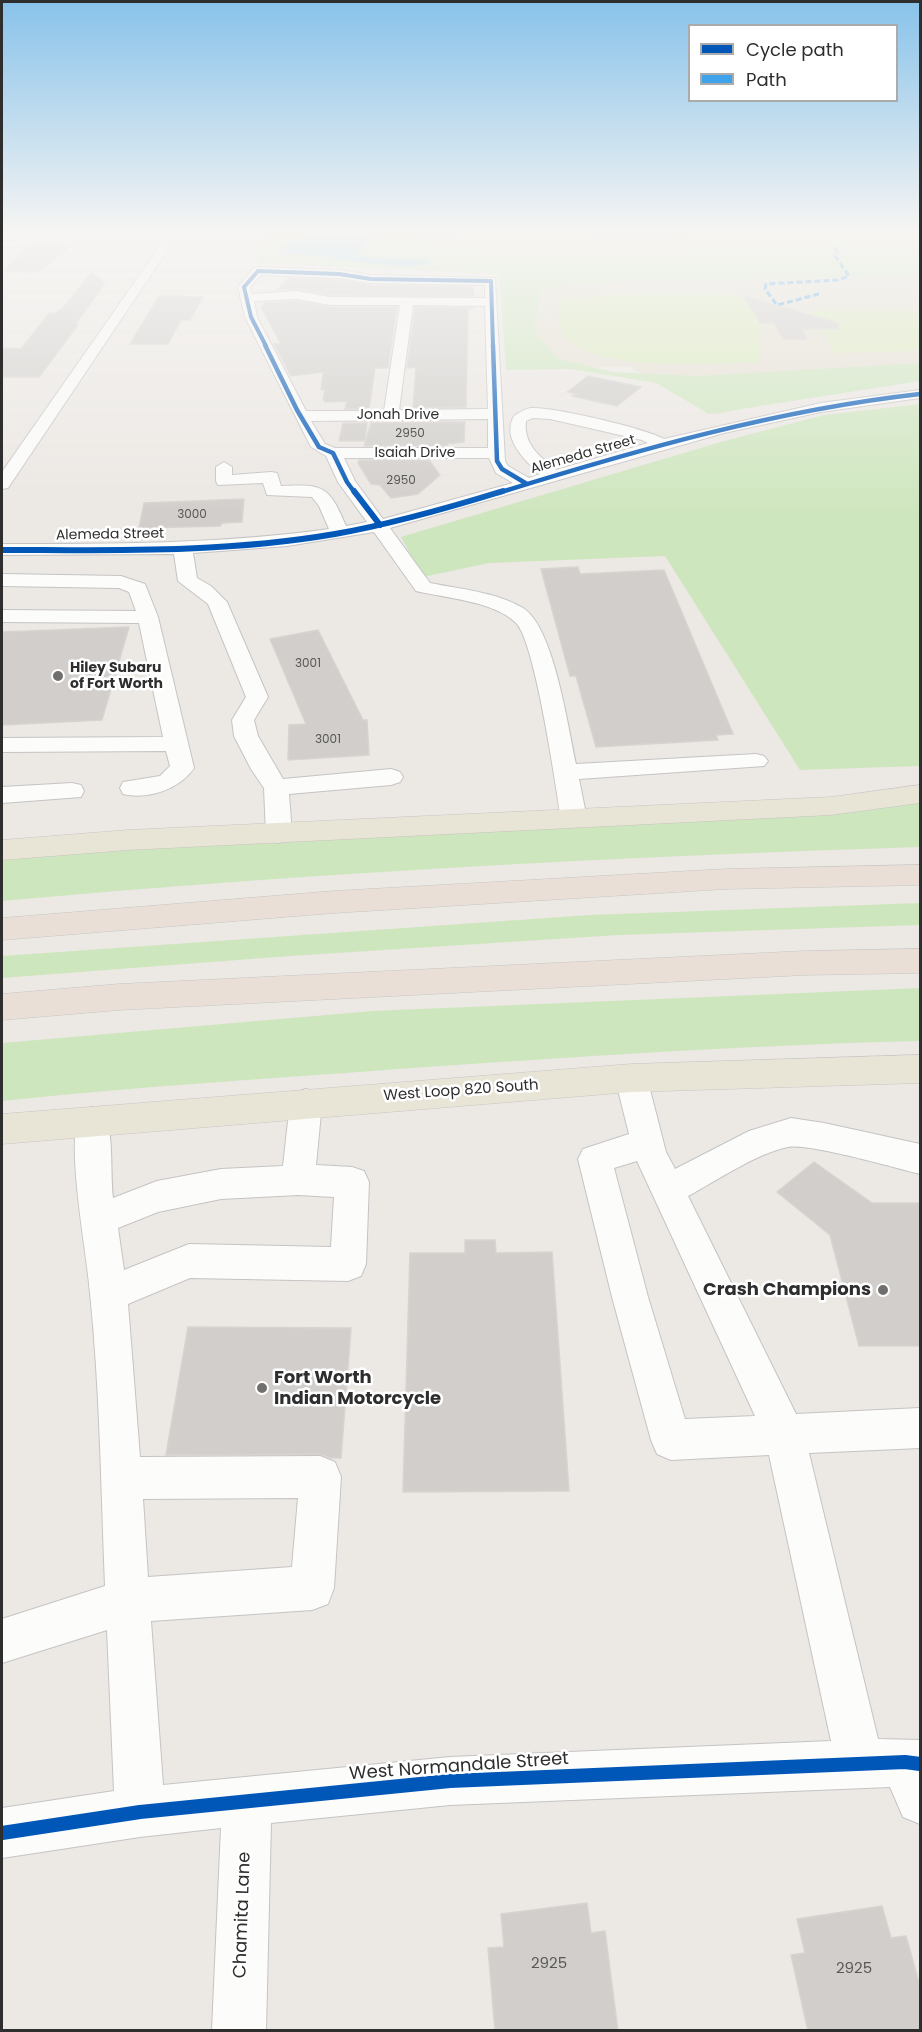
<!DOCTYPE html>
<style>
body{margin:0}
#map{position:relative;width:922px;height:2032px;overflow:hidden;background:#ece8e4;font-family:Poppins,sans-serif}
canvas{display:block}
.frame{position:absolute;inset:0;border:3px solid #2e2e2e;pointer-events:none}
.legend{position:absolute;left:688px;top:24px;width:210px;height:78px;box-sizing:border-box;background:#fff;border:2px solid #ababab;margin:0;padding:8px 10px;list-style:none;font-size:18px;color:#2e2e2e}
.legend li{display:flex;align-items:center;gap:12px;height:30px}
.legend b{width:30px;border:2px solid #ababab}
</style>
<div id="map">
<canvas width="922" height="2032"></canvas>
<div class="frame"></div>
<ul class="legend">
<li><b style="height:8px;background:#0057b8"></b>Cycle path</li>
<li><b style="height:8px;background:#3ea3eb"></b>Path</li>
</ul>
</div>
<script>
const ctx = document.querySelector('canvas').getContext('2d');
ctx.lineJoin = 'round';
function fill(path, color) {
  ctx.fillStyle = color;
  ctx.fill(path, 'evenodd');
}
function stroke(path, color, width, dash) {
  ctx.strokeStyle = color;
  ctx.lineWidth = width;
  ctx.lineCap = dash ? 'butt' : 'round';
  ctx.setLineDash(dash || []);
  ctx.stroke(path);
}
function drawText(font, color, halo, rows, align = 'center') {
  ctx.font = font + ' Poppins,sans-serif';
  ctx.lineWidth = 5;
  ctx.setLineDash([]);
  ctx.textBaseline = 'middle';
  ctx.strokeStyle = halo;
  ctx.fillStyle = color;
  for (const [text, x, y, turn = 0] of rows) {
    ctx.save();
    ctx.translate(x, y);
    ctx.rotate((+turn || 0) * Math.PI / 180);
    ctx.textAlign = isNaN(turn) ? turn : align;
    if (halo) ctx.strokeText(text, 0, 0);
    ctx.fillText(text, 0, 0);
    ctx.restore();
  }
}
const education = new Path2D(`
 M266,230H920V380L771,402L715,415L630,367L510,368L501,258H253Z`);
const green = new Path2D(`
 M272,230H431L427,234L435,249L534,256L658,252L920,250V277L637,280L542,288L534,331L559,359L613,372L698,376L920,363V381L709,414L656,383L570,369L506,370L499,274L257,263Z
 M920,404V766L800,770L665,556L489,563L423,577L401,537L724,441L824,415Z
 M920,799V847C613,857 308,873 2,901V858L142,846L880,806Z
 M920,903V925L619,935L290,956L2,978V956L590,915Z
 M920,988V1041C746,1045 572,1057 398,1069C266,1079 133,1087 2,1101V1043L373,1011Z`);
const pitch = new Path2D(`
 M457,230H591L597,244H456Z
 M665,230H920V242L894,245H701L671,235Z
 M640,293H722L748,300L760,322L759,362C714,363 588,375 562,332C556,322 559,311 560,300Z
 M809,311H920V349L900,352L835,353Z`);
const water = new Path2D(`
 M332,230H378L370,235L369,241L359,248V254L366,257L433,261C417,274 344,259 322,256C308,254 294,254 280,252L283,245Z`);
const building = new Path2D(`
 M36,244H73L38,272L5,271L25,246Z
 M92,272L105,283L75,325H78L39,377H2V348L21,349L49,313H56L63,308Z
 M288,278L339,280L371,285L473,287L474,296L330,295L297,289L277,290Z
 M159,296L203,297L190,320H181L168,344H130Z
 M744,296L838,323V329H802L807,339H783L774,323H760Z
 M297,301L330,307H397L388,368H375L369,409H345L347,401L325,402L323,399L325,390H321L323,372L291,376L274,344H281L261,307L265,303Z
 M415,307L474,308L468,309L466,407L413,408L416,367L407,368Z
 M588,376L641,387L617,406L572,396L576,394L567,392Z
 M412,422H465L464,442L447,444V446H364L371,423Z
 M343,423H367L365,441H339Z
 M359,460H429L440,475L418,494L391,498L380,485L371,484L358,463Z
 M244,499L242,522L222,523L220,526L139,528L144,503Z
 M578,567L580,574L664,570L733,734L716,735L718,740L596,747L576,676H570L541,569Z
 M129,627L102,720L2,725V632Z
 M318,630L363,720H367L369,755L288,760L289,725L306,724L270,639Z
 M814,1162L872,1203H921V1346H859L830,1235L777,1192Z
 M465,1240H495L496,1253L552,1252L569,1491L403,1492L410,1253H465Z
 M188,1327L351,1328L341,1458H331L320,1454L166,1455Z
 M587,1903L591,1933L605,1931L618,2031H495L488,1948L504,1947L501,1914Z
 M882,1906L891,1938L906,1936L921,1990V2031H808L791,1955L805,1953L797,1919Z`);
const minor = new Path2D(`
 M70,230H91L86,233L2,248V242Z
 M171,230H181L8,488L2,489V472Z
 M258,267L339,270L371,275L495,278L505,461L508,466L529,478L540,474C525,461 501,438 514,416C519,413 524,409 531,408C554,407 644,428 664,439L821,403L920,390V398L821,412L724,433L390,528L430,583C460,589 496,592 523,608C554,627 568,728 576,764L756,754L764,756L768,761L764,766L579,779L587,819L583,825L574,827L565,825L561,819C556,787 535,641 516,623C494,601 445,598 416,591L374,532L287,546L193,553L197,578L211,586L227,602L268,697L254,720L258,736L283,779L391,769L400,772L403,777L400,782L391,785L289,794L292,834L288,840L279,843L270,840L266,834L264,788L251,769L234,736L232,720L246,697L208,604L178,581L174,554L2,555V544C112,544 221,544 329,529L319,506L312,497L267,495L263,483L218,485L216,481V467L224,462L232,467V475L271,472L277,473L281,486C324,484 329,486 346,526L367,522L338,482L326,456L311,447L245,317L238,287L254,268ZM261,275L339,278L371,283L485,285V298L330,297L297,291L252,294L250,287ZM297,299L330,305H400L384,411H306L257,317L254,301ZM413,305L485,306L488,409L399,410ZM533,418L550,419L642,440L648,443L556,470C540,457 523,444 526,421ZM488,419V448H335L325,444L311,421ZM344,458H489L496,473L513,483L383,519L355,481Z
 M2,574L121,576L145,584L158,617L194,768C180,789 148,800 123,794L120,788L123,782L160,776L170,766L166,751L2,752V738L163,737L139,623L2,622V610L136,611L129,592L119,588L2,586Z
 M72,783L81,785L84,791L81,797L2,803V787Z
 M631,1065L642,1069L647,1078L666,1152L675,1169L749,1131L791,1118L824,1123L920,1144V1174C895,1168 809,1143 788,1147C755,1154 718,1180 688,1196L796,1414L920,1408V1448L809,1453L878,1739L920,1740V1824L903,1817L890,1787L450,1805L271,1823L266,2030H212L221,1828L140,1837L2,1858V1808L114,1791L107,1630L2,1663V1619L105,1586C101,1488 100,1390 90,1293C87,1252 65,1144 80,1111L92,1107L104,1111C114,1133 110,1172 113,1198L157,1181L221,1169L283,1166L290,1103L295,1093L306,1089L317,1093L322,1103L316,1165L352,1167L364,1171L369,1182L366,1264L361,1276L348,1281L190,1278L128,1304L140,1457L320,1456L335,1462L341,1477L334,1588L328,1604L312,1610L151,1621L163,1785L450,1757L831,1741L769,1455L671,1460L657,1454L651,1440L612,1297L578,1159L583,1149L629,1134L615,1078L620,1069ZM637,1161L755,1416L685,1419L648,1297L614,1168ZM298,1195L334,1197L331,1247L189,1244L124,1270L118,1228L158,1212L221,1199ZM298,1498L292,1567L148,1577L143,1499Z`);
const major = new Path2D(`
 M920,785V803L831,815L128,850L2,860V840L128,830L831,797Z
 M920,1055V1083L631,1092L2,1144V1114L631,1064Z`);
const highway = new Path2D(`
 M920,865V885L726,889L334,913L2,940V918L334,891L726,869Z
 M920,949V973L805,975L119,1010L2,1020V994L119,984L805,951Z`);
const quiet = new Path2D(`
 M819,294L777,305L765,289L766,284L838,280L849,276L835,256L837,251L835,247`);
const cyclewayFar3 = new Path2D(`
 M266,346L251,317L244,287L258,271L339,274L371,279L491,281L493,346`);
const cyclewayFar2 = new Path2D(`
 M265,345L297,410L319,447L333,453L347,482L355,493
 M493,345L497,461L502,469L527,484
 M498,493C637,450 776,410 920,394`);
const cyclewayFar1 = new Path2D(`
 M354,491L380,525
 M2,550C113,550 225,553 335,534C392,524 448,508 503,491`);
const cycleway = new Path2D(`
 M2,1833L140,1812L450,1781L905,1762L920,1764`);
const markers = [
 [58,676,6,"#706f6e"],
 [883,1290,6,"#706f6e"],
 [262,1388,6,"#706f6e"]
];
const numberNames = [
 ["2950",410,434],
 ["2950",401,481],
 ["3000",192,515],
 ["3001",308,664],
 ["3001",328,740]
];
const farStreetnames = [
 ["Jonah Drive",398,415],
 ["Isaiah Drive",415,453],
 ["Alemeda Street",583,455,-16],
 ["Alemeda Street",110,535,-1]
];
const farPoinames = [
 ["Hiley Subaru",70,668],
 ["of Fort Worth",70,684]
];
const streetNames = [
 ["West Loop 820 South",461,1091,-4]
];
const nearNumbernames = [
 ["2925",549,1964],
 ["2925",854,1969]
];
const nearPoinames = [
 ["Crash Champions",871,1290],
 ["Fort Worth",274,1378,"left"],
 ["Indian Motorcycle",274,1399,"left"]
];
const nearStreetnames = [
 ["West Normandale Street",459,1767,-4],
 ["Chamita Lane",243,1915,-88]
];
fill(education, '#e6e0d3');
fill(green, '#cee6be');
fill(pitch, '#d9eabb');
fill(water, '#99d6ec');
fill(building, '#d1cecb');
stroke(building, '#d7d4d0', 1.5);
stroke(minor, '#c5c4c5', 2);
stroke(major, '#c6c5c4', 1);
stroke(highway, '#c6c5c4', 1);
fill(minor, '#fcfcfb');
fill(major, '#e8e4d6');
fill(highway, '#eadfd6');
stroke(quiet, '#3ea3eb', 3, [6, 3]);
stroke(cyclewayFar3, '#0057b8', 4);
stroke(cyclewayFar2, '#0057b8', 4.5);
stroke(cyclewayFar1, '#0057b8', 6);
stroke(cycleway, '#0057b8', 14);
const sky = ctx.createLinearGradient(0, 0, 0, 514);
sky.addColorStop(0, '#88c2ea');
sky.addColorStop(0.45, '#f6f5f3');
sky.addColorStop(1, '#f6f5f300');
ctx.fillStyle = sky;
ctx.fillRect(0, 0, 922, 514);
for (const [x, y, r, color] of markers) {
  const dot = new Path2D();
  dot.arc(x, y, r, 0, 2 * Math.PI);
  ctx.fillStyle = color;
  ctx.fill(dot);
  stroke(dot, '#fff', 2);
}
drawText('12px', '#585857', null, numberNames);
drawText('14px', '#2e2e2e', '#fff', farStreetnames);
drawText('bold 14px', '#2e2e2e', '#fff', farPoinames, 'left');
drawText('15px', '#2e2e2e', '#fff', streetNames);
drawText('15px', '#585857', null, nearNumbernames);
drawText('bold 18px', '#2e2e2e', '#fff', nearPoinames, 'right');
drawText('18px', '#2e2e2e', '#fff', nearStreetnames);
</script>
